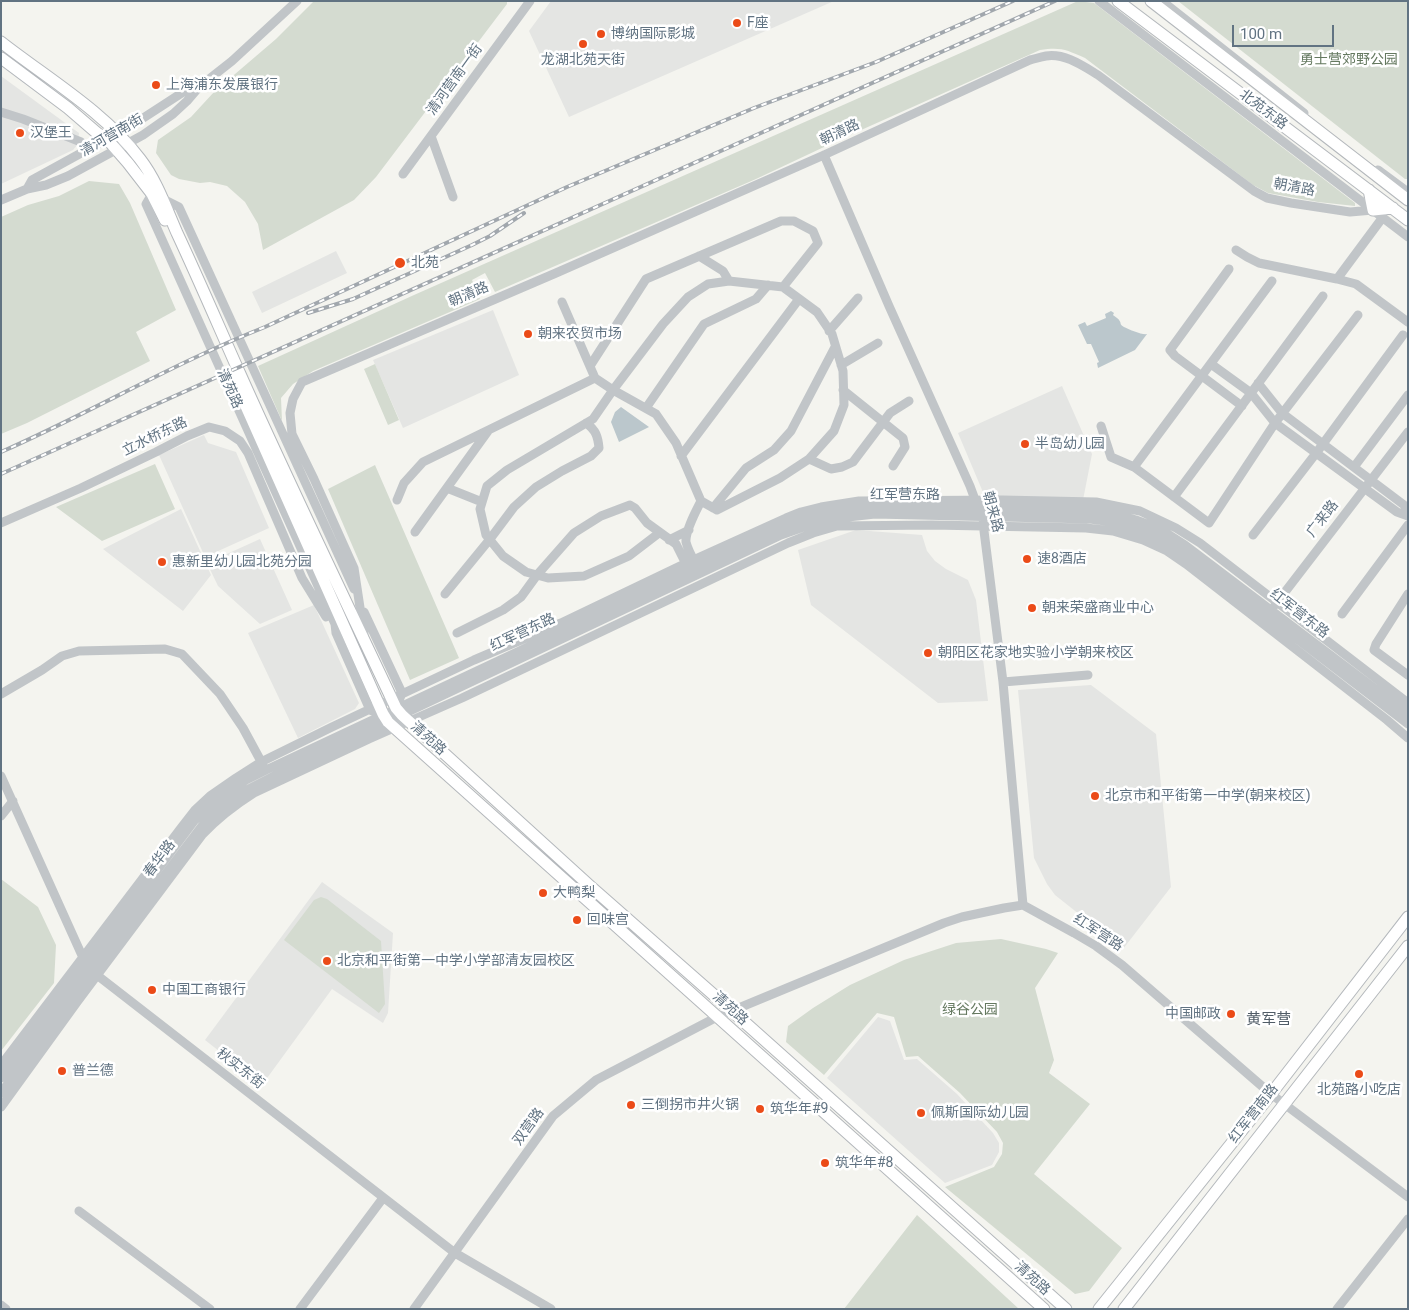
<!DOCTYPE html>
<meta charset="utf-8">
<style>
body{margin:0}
#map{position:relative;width:1409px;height:1310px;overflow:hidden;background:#f4f4ef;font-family:Roboto,sans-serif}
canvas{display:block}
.frame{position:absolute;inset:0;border:2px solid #617382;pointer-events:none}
.scale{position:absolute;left:1232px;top:25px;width:102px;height:22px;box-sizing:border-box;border:2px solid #617382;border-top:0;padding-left:6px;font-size:15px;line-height:18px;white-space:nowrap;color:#617382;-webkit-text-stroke:4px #fff;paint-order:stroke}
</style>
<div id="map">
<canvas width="1409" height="1310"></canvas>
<div class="frame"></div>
<div class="scale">100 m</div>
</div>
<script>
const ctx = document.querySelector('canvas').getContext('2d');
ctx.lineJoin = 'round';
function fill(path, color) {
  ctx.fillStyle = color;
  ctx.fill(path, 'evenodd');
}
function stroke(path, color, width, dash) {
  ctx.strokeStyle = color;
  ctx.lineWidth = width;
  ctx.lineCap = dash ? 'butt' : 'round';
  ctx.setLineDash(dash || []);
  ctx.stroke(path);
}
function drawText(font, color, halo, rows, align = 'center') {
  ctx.font = font + ' Roboto,"Noto Sans SC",sans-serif';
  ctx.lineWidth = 5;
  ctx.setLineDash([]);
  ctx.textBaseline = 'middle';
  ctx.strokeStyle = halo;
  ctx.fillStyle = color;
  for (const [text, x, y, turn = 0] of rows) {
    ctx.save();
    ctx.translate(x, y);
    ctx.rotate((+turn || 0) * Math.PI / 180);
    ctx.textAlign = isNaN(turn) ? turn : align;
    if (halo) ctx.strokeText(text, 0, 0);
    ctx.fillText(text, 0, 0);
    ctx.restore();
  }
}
const built = new Path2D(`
 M551,1H834L569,117L529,31Z
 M1,76L79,133L78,144L73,150L1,184Z
 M336,251L347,273L262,313L252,292Z
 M493,310L519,375L403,428L373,360Z
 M1062,386L1092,454L1083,500L985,497L958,433Z
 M204,435L208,443L236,452L269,528L205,557L159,455Z
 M181,509L211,575L183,611L103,549Z
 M856,530L922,535L927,551L935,561L946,569L968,580L976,600L988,701L938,703L811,605L798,550Z
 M260,539L292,610L260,624L218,586L207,563Z
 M314,605L359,703L355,709L298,738L248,633Z
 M1091,685L1156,734L1171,887L1123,949L1055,895L1047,884L1034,858L1018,690Z
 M322,882L393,933L388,1013L383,1023L332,989L262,1085L205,1040Z
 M878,1017L890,1021L904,1060L917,1059L957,1094L993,1133L999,1143V1152L992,1165L945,1183L827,1078Z`);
const green = new Path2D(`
 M314,1H507V4L376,177L354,200L263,250L258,224L245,202L227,186L210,182L200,183L179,179L171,175L156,153L158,140L191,117L214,92L276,39Z
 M1078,1L1094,3L1355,203V206L1318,202L1268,193L1253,185L1085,58C1066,50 1062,47 1040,50L841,139L756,179L495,292L485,273L472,280L480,299L313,371L293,384L281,398L282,421L258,366L414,295Z
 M1178,1H1408V179H1405Z
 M89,181L119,184L130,203L176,310L136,332L150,361L27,423L1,434V217L28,205L59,196Z
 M375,364L399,420L388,425L364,369Z
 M155,464L175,509L102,541L56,507Z
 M375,465L459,658L410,680L328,489Z
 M1,879L38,907L56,945L54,983L1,1051Z
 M321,897L327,899L381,941L385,1004L379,1013L284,940L314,900Z
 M1001,939L1046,949L1058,953L1035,988L1054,1060L1049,1073L1090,1104L1034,1174L1122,1248L1089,1291L1075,1294L945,1187L994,1167L1002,1154L1003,1143L997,1132L960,1093L918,1056L906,1057L894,1017L877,1013L824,1075L786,1042L788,1026L813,1008L850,985L904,960L956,943Z
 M917,1215L1019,1309H844Z`);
const water = new Path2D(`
 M1111,311L1114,313L1113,315C1114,316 1119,319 1119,320C1122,324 1119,324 1124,327C1130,330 1142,335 1147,334L1135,350L1098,368L1097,363L1099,362L1091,344H1087L1078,325L1085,322L1087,326L1106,318L1105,314Z
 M621,407L649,427L619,442L611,422L615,412Z`);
const minor = new Path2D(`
 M1099,1L1408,237
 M1162,1L1304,113
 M1,112L23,119L81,142
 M431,136L453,197
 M824,155L889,306L970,486L977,505
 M1378,170L1408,192
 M403,174L530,1
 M27,189L32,180L134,124L191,87H199
 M152,194L146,204L335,624L336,633L370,710L375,712
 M163,199L179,207L354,589
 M1,200L27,189L46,185L68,176L143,135L173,114L187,101L199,87L232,61L297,1
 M1236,250L1247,257L1259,263L1337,279L1356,284L1408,322
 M699,256L723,271L729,281
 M1229,269L1170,350L1175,356L1242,406
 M1337,279L1383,217
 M562,302L595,378L613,390L656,414L676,443L701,501C696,511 685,531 686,542C688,550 692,557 696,564
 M829,331L858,298
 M1211,364L1251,393L1275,423L1397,512L1408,516
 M841,365L878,343
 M590,366L646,279L781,221H794L813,231L818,243L783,287
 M1258,383L1282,413L1404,505L1408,511
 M843,390L903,438L905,447L893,466
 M646,408L704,324L756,299L768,285
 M1101,426L1111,457L1134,467L1209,523L1275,423L1358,315
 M681,456L799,299
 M809,459L831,469L842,467L853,462L890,413L909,401
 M1134,467L1272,281
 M1354,467L1408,395
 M447,488L482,502
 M1174,497L1323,296
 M397,500L404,483L423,462L595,378
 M713,508L746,468L774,450L791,431L835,347
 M1,523L81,488L156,452L187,436L209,427L225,431L240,441L248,453L302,578L326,617
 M983,523L1003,682L1023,905
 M415,532L488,431
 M659,533L629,556L584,576L548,578L526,572L503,556L486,535L480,509L487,486L507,470L593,419L613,390L663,324L688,297L708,284L729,281L783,287L817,312L832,334L843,371L844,405L834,431L809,459L780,478L717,510L701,501
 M1253,535L1317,452L1403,335
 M669,540L689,530
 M445,594L490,539L514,507L536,487L562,471L591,456L599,448C598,437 596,430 586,423
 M1408,594L1376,644L1374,650L1408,675
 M1275,605L1408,432
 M364,612L402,693L400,698
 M1342,614L1408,525
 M457,633L503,610L521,597L537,575L574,533L601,516L630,505L635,508L647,523L676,544L688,568
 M364,634L354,568L314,479L292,434L290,413L293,399L302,382L556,273L824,155L1030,60C1035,59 1040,57 1046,56C1065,53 1083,66 1098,75L1254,191L1267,198L1291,203L1350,212L1373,210
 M1003,682L1088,675
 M1,694L42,670L62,656L79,651L165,649L182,654L220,694L243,728L263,765
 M1,776L84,960
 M1,816L13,801
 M93,972L455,1253L551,1309
 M1,1065L181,828L195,810L210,796L236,778L261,762L332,727L474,660L561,623L680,566L786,518L801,512L821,507L859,501L1002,500L1096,502L1140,511L1176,528L1200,543L1408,703
 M1,1078L194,821L220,797L246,780L266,770L779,529L810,517L840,510L875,507L1090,510L1119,515L1136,520L1160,529L1185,545L1408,714
 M1,1093L111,946L202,826L221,807L237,795L296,765L781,535L812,524L839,518L875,514L1090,519L1113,522L1144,531L1165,541L1189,556L1408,724
 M1,1107L77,1002L202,835C218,818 235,805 254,793L369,739L462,698L788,543L813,533L837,526L932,525L1086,528L1113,531L1143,540L1167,551L1186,564L1387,720L1408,738
 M79,1211L210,1309
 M1,1305L6,1309
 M300,1309L383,1198
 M414,1309L553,1116L596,1080L717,1017L944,923L962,917L1004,908L1023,905L1074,933L1096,946L1122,965L1271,1094L1408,1197
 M1337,1309L1408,1219`);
const major = new Path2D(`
 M1118,1L1408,220
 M1151,1L1408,200
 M1,42C47,78 105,112 140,159C157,181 166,208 177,233C199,280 219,327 240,374C290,486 344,597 396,708L402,715L590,886L732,1011L1066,1309
 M1,58L68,108L97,133L107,139L128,163L152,194L165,220
 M1369,190L1373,210L1393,208
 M233,377L383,714L388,722L1044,1309
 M1099,1309L1271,1094L1408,917
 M1124,1309L1408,946`);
const rail = new Path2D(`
 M308,313L353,299L472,245L490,236L524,213
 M1,452C90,413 174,363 265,327L567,187L754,108L876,62L1013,1
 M1,474L1055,1`);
const markers = [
 [737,23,5,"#eb4b18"],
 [601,34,5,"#eb4b18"],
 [583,44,5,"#eb4b18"],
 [156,85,5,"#eb4b18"],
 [20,133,5,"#eb4b18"],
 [400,263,6,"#eb4b18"],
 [528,334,5,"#eb4b18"],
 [1025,444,5,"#eb4b18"],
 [1027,559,5,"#eb4b18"],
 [162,562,5,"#eb4b18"],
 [1032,608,5,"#eb4b18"],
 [928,653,5,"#eb4b18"],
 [1095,796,5,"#eb4b18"],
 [543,893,5,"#eb4b18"],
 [577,920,5,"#eb4b18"],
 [327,961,5,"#eb4b18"],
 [152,990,5,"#eb4b18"],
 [1231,1014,5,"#eb4b18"],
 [62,1071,5,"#eb4b18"],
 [1359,1074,5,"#eb4b18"],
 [631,1105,5,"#eb4b18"],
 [760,1109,5,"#eb4b18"],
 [921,1113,5,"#eb4b18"],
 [825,1163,5,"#eb4b18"]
];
const poiNames = [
 ["F座",747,23],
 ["博纳国际影城",611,34],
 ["龙湖北苑天街",583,60,"center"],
 ["上海浦东发展银行",166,85],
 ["汉堡王",30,133],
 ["北苑",411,263],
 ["朝来农贸市场",538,334],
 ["半岛幼儿园",1035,444],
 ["速8酒店",1037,559],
 ["惠新里幼儿园北苑分园",172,562],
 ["朝来荣盛商业中心",1042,608],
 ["朝阳区花家地实验小学朝来校区",938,653],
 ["北京市和平街第一中学(朝来校区)",1105,796],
 ["大鸭梨",553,893],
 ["回味宫",587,920],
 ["北京和平街第一中学小学部清友园校区",337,961],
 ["中国工商银行",162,990],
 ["中国邮政",1221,1014,"right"],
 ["普兰德",72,1071],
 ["北苑路小吃店",1359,1090,"center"],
 ["三倒拐市井火锅",641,1105],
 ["筑华年#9",770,1109],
 ["佩斯国际幼儿园",931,1113],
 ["筑华年#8",835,1163]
];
const parkNames = [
 ["勇士营郊野公园",1349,60],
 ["绿谷公园",970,1010]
];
const streetNames = [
 ["清河营南一街",455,80,-54],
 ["北苑东路",1263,110,37],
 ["朝清路",840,133,-25],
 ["清河营南街",112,136,-30],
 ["朝清路",1294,188,11],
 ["朝清路",469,295,-23],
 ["清苑路",229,389,66],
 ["立水桥东路",155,437,-26],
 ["红军营东路",905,495],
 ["朝来路",992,512,75],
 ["广来路",1323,519,-52],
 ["红军营东路",1299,614,38],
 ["红军营东路",523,633,-25],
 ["清苑路",428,739,42],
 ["春华路",160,859,-53],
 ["红军营路",1098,933,33],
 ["清苑路",730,1009,42],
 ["秋实东街",240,1069,38],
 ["红军营南路",1254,1114,-52],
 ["双营路",529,1127,-54],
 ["清苑路",1032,1279,42]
];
const neighbourhoodNames = [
 ["黄军营",1269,1020]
];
fill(built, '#e4e5e3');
fill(green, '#d4dbd0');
fill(water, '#bbc7cc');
stroke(major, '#b4b8bc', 13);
stroke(minor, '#c1c5c8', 9);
stroke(major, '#fff', 11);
stroke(rail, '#a1a7ad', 4);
stroke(rail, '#fff', 2, [5.5]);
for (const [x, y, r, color] of markers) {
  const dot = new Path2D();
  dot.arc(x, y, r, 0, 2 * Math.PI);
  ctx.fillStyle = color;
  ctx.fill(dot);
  stroke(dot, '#fff', 2);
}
drawText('14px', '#617382', '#fff', poiNames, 'left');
drawText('14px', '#657960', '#fff', parkNames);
drawText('14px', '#617382', '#fff', streetNames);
drawText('15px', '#505c67', '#fff', neighbourhoodNames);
</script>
